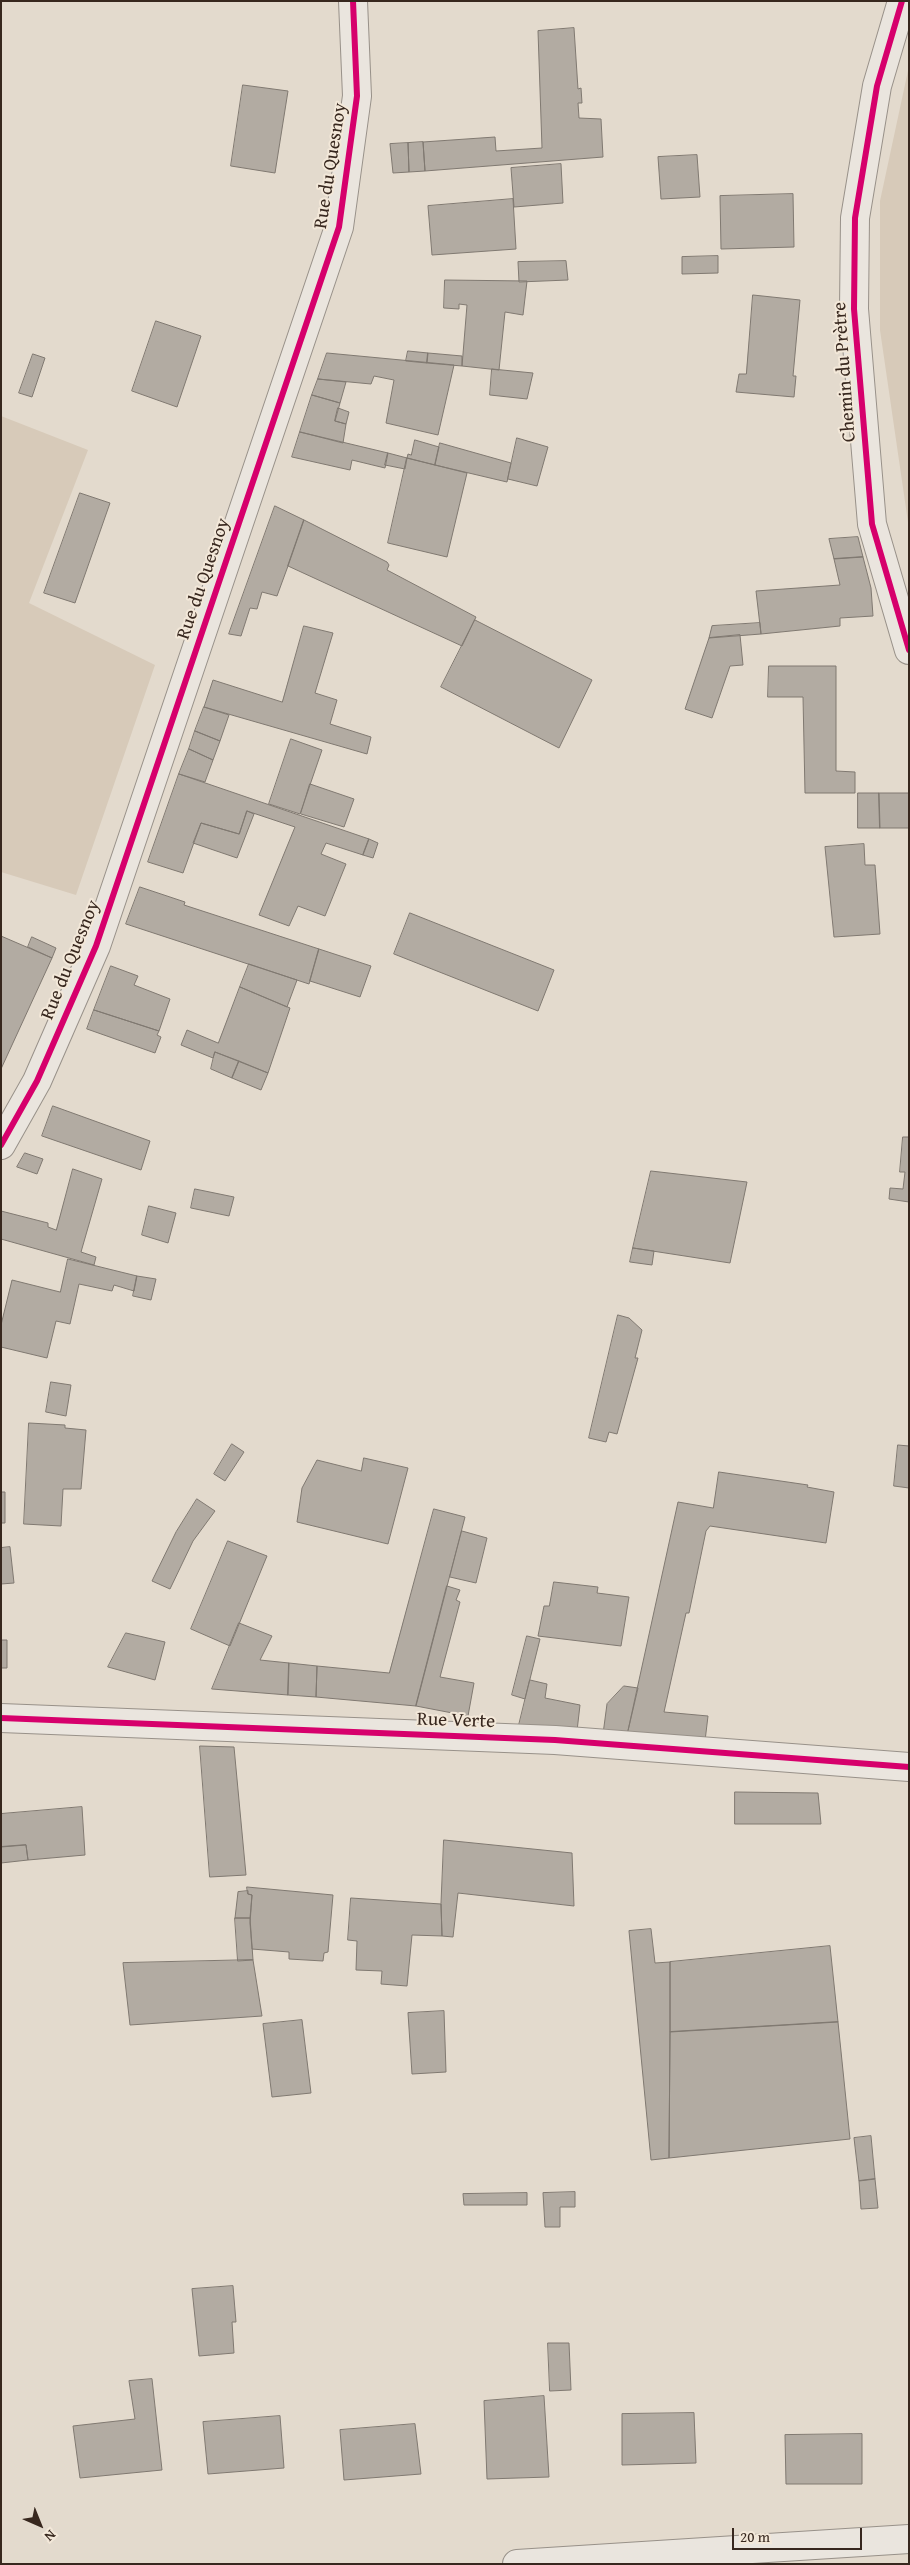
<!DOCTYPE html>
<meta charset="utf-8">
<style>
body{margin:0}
#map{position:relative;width:910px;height:2565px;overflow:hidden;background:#e3dacd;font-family:"Gentium Book Plus",serif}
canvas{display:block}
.frame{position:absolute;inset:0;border:2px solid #37271e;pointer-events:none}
.north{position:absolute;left:15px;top:2500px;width:50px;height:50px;-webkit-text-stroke:4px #f3e8d9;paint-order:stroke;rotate:136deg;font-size:14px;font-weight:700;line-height:20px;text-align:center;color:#37271e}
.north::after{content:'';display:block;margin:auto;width:18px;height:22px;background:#37271e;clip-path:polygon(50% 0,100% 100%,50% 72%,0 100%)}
.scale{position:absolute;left:732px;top:2528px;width:130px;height:22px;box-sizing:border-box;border:2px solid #37271e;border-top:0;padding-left:6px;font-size:15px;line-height:18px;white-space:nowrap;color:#37271e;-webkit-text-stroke:4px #f3e8d9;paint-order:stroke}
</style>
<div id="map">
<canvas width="910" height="2565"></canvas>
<div class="frame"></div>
<div class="north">N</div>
<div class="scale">20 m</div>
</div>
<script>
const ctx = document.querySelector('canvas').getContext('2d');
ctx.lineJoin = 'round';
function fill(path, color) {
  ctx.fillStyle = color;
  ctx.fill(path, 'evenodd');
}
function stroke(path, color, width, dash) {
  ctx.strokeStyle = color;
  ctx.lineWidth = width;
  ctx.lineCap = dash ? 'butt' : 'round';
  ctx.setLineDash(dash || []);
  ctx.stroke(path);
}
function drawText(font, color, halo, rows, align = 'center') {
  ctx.font = font + ' "Gentium Book Plus",serif';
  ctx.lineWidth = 4;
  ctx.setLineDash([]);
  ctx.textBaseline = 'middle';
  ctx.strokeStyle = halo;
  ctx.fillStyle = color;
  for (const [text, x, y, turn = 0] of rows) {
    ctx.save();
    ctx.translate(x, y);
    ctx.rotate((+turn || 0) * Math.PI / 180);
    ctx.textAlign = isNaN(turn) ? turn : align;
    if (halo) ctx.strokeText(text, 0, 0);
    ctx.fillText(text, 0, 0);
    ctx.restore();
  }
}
const green = new Path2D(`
 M909,66V529L880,330V201Z
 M1,416L88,450L29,603L155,665L76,895L1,872Z`);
const building = new Path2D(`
 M574,28L578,89L581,88L582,103H578L579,118L601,119L603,157L425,171L423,142L495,137L496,151L542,148L538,31Z
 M243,85L288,91L275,173L231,166Z
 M423,142L425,171L409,172L408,143Z
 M408,143L409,172L393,173L390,144Z
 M697,155L700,197L661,199L658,157Z
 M561,164L563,203L514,207L511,168Z
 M793,194L794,247L721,249L720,196Z
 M513,199L516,249L432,255L428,206Z
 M718,256V273L682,274V257Z
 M566,261L568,280L519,282L518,262Z
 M445,280L527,281L523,315L505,312L499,370L462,366L467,305L459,304V309L444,308Z
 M753,295L800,300L793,376H796L794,397L736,392L739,374H746Z
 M156,321L201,336L177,407L132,391Z
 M408,351L428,353L427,363L406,361Z
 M327,353L454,365L438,435L386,423L394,380L374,376L371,384L318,379Z
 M428,353L462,356V366L427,363Z
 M33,354L45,358L32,397L19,393Z
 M492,369L533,373L527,399L490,395Z
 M318,379L346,382L340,403L312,395Z
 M312,395L340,403L335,421L346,424L343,443L300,432Z
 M338,408L349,412L346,424L335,421Z
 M300,432L388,453L385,468L352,460L350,470L292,457Z
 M517,438L548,447L537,486L508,479Z
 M415,440L439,447L435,465L407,458L408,454L411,455Z
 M440,443L511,463L507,482L435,465Z
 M388,453L407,458L405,469L385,465Z
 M407,458L467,473L447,557L388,543Z
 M80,493L110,503L75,603L44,593Z
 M275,506L304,520L288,566L277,596L262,592L257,609L250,608L241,636L229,634Z
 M304,520L387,562L389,565L387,570L476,617L462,646L288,566Z
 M858,537L863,557L834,559L829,539Z
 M863,557L871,588L873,616L840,618V626L761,634L756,591L840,585L834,559Z
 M475,620L592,680L559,748L441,687Z
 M760,623L761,634L709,638L712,626Z
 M304,626L333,633L315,693L337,700L330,724L371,737L367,754L204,707L213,680L282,702Z
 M740,635L743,665L730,666L712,718L685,709L709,638Z
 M769,666H836V771L855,772V793H805L803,697H768Z
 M204,707L229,715L220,741L195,731Z
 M195,731L220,741L213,760L189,749Z
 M291,739L322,750L300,814L269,804Z
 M189,749L213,760L205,782L179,774Z
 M179,774L369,839L363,855L326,843L321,854L346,864L325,916L298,906L289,926L259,915L295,827L247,811L239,834L201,823L183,873L148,862Z
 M310,784L354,799L344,827L301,814Z
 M858,793H879L880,828H858Z
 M879,793H909V828H880Z
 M247,811L254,814L237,858L193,843L201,823L239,834Z
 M369,839L378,843L373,858L363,855Z
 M864,844L865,865H875L880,934L834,937L825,847Z
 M140,887L185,902L184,905L319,949L309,984L126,924Z
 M410,913L554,970L538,1011L394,954Z
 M1,936L52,958L1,1069Z
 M32,937L56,948L52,958L28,947Z
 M319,949L371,966L360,997L310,981Z
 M249,964L297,980L287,1007L240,987Z
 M111,966L138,976L134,985L170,999L159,1031L94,1010Z
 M240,987L290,1008L268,1073L215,1052L213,1058L181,1045L187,1030L218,1043Z
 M94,1010L159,1031L157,1035L161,1037L155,1053L87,1029Z
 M215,1052L239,1061L232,1078L211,1069Z
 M239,1061L268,1073L261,1090L232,1078Z
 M53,1106L150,1141L141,1170L42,1136Z
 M903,1137H909V1202L889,1199L890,1188L903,1189L905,1172H900Z
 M25,1153L43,1159L37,1174L17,1167Z
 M73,1169L102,1179L81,1252L96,1257L94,1265L1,1239V1211L48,1223V1227L56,1230Z
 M651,1171L747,1182L730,1263L633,1248Z
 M195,1189L234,1197L229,1216L191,1208Z
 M149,1206L176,1213L168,1243L142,1235Z
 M633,1248L654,1251L652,1265L630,1262Z
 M68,1259L137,1276L134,1291L114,1285L112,1291L79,1284L70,1324L56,1321L47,1358L1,1347V1325L12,1280L60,1292Z
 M137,1276L156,1279L151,1300L133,1296Z
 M618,1315L629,1318L642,1330L635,1358H638L617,1434L609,1432L606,1442L589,1438Z
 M51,1382L71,1385L66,1416L46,1412Z
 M29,1423L65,1425V1428L86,1430L81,1489H63L61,1526L24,1524Z
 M232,1444L244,1452L225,1481L214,1474Z
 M898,1445L909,1446V1488L894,1486Z
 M364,1458L408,1468L388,1544L297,1522L302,1488L317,1460L361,1471Z
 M719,1472L808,1485L807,1487L834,1492L826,1543L710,1526L706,1531L689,1613H686L664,1712L708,1716L705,1741L627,1735L678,1502L713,1508Z
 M1,1492H5V1523H1Z
 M197,1499L215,1511L193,1541L170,1589L152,1581L176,1532Z
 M434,1509L465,1517L416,1706L316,1697L317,1666L389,1673Z
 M462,1531L487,1538L476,1583L450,1577Z
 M228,1541L267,1556L230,1646L191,1629Z
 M10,1547L14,1583L1,1584V1548Z
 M554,1582L598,1587L597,1593L629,1597L621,1646L538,1636L544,1606H549Z
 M447,1586L460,1590L456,1600L460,1602L440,1677L474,1683L468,1716L416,1706Z
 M239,1623L272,1636L260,1660L289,1663L288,1695L212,1689Z
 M126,1633L165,1642L155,1680L108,1667Z
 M527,1636L540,1639L525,1699L512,1695Z
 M1,1640H7V1668H1Z
 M289,1663L317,1666L316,1697L288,1695Z
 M530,1680L547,1684L545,1698L580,1705L577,1731L519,1725Z
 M624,1686L638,1688L627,1735L603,1734L607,1704Z
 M200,1746L234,1747L246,1875L210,1877Z
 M735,1792L818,1793L821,1824H735Z
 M82,1807L85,1855L28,1860L26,1845L1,1847V1814Z
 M444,1840L572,1853L574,1906L458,1893L453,1937L442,1936L441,1904Z
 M26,1845L28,1860L1,1863V1847Z
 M247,1887L333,1895L328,1952L324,1953L323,1961L289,1959V1952L252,1949L250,1923L252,1895L248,1894Z
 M248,1891V1894L252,1895L250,1918H235L238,1892Z
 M351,1898L441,1904L442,1936L412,1935L407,1986L381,1984L382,1971L356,1970L357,1941L348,1940Z
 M235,1918H250L253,1960L238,1961Z
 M651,1929L655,1963L670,1962V2032L669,2158L651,2160L629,1931Z
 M830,1946L838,2022L670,2032V1962Z
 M253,1960L262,2016L130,2025L123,1963Z
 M444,2011L446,2072L412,2074L408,2013Z
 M302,2020L311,2093L272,2097L263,2024Z
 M838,2022L850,2139L669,2158L670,2032Z
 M871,2136L875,2179L859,2181L854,2138Z
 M875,2179L878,2208L861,2209L859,2181Z
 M575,2192V2207H560V2227H545L543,2193Z
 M527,2193V2205H464L463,2194Z
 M233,2286L236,2322H232L234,2353L199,2356L192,2289Z
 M548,2343H569L571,2390L550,2391Z
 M152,2379L162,2470L80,2478L73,2426L135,2419L129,2381Z
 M544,2396L549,2477L487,2479L484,2401Z
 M694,2413L696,2463L622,2465V2414Z
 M280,2416L284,2468L208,2474L203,2422Z
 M415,2424L421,2474L344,2480L340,2430Z
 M862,2434V2484H786L785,2435Z`);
const minor = new Path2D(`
 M902,1L877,86L855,218L854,309L872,524L909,650
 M1,1145L37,1081L96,946L339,227L357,96L353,1
 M1,1718L555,1740L909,1767
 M517,2564L909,2539`);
const cycleway = new Path2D(`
 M902,1L877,86L855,218L854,309L872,524L909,650
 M1,1145L37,1081L96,946L339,227L357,96L353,1
 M1,1718L555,1740L909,1767`);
const streetNames = [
 ["Rue du Quesnoy",331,166,-81],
 ["Chemin du Prètre",845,372,-94],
 ["Rue du Quesnoy",204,579,-71],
 ["Rue du Quesnoy",71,960,-68],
 ["Rue Verte",456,1721,2]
];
fill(green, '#d7cab9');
fill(building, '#b2aba2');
stroke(building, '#807971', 1);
stroke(minor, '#989189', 30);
stroke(minor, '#eae5de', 28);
stroke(cycleway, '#d6006c', 6);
drawText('19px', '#37271e', '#f3e8d9', streetNames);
</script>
